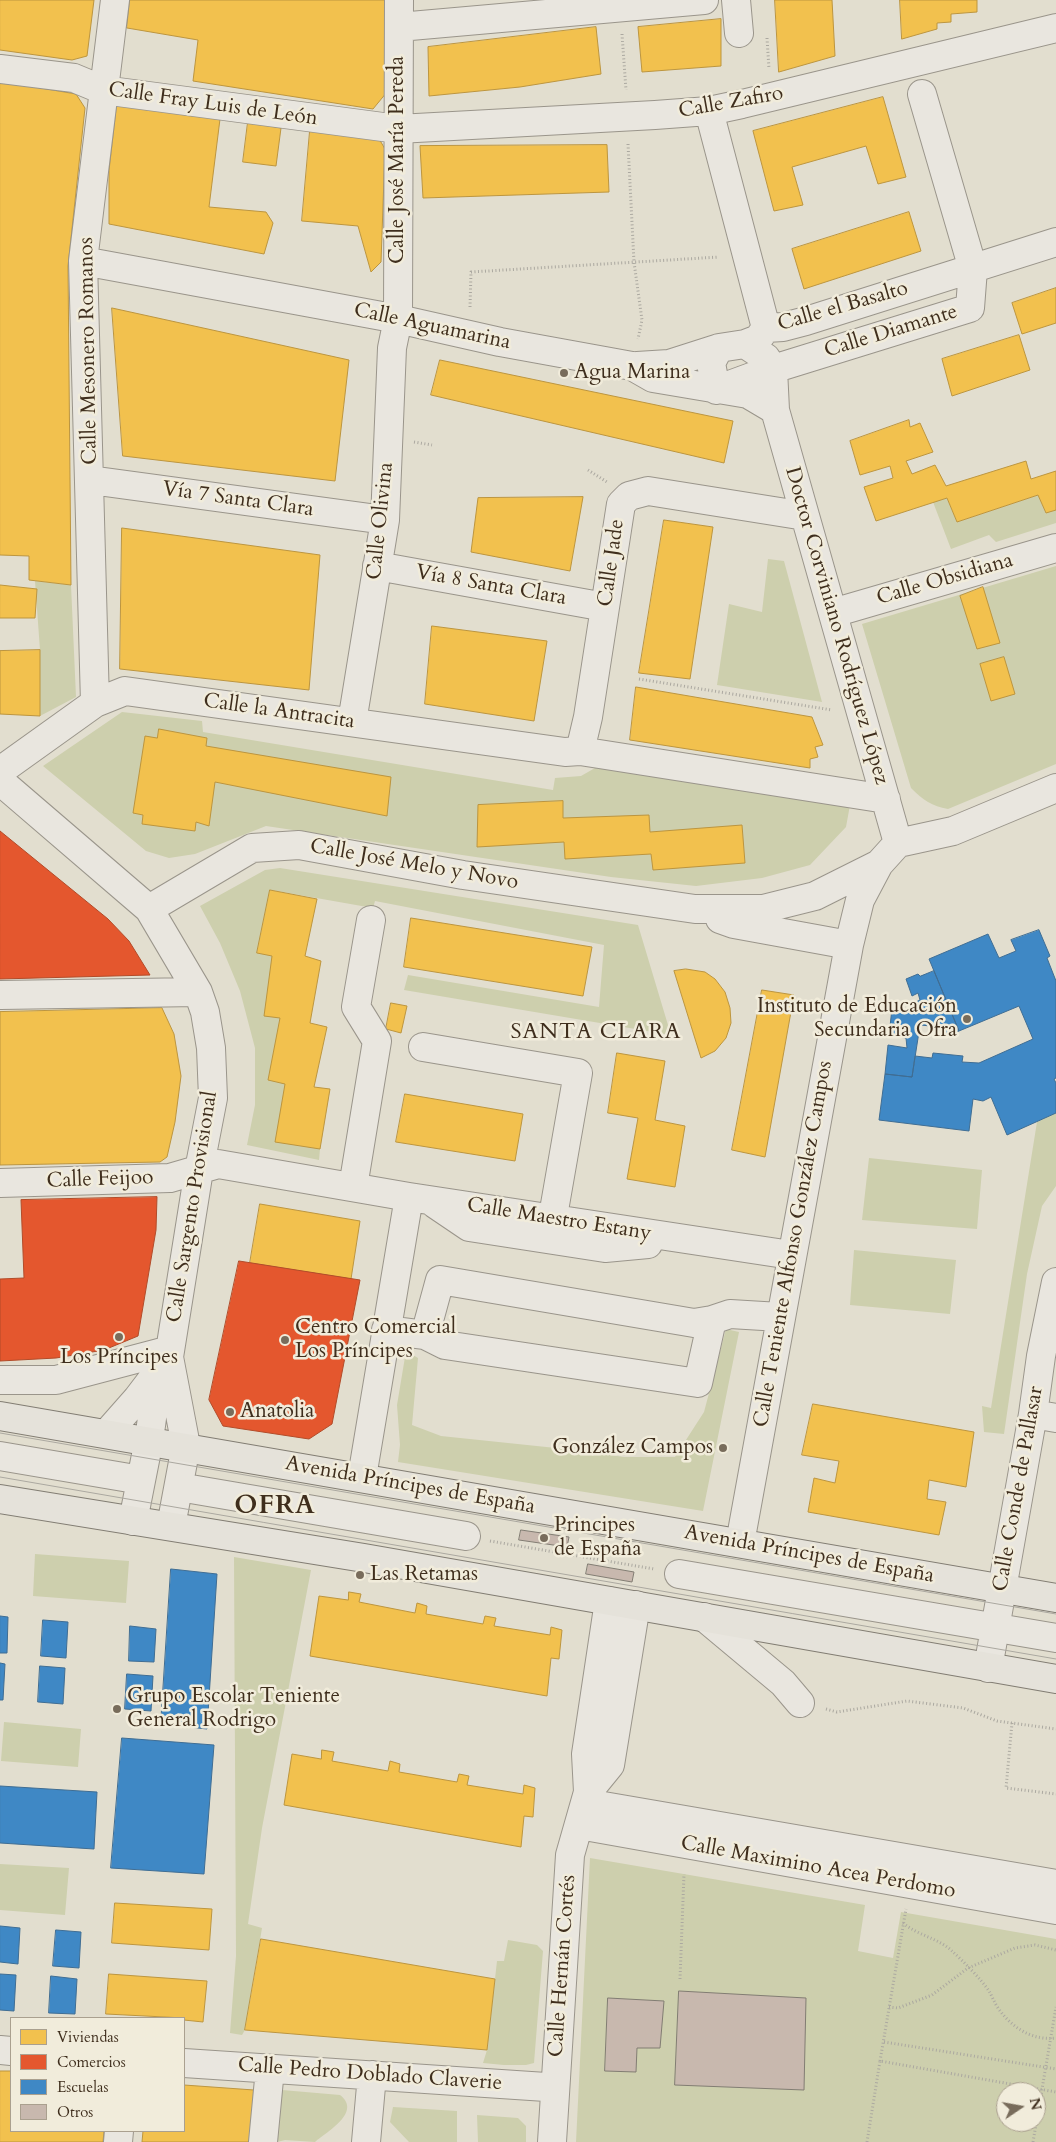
<!DOCTYPE html>
<meta charset="utf-8">
<style>
body{margin:0}
#map{position:relative;width:1056px;height:2142px;overflow:hidden;background:#e2decf;font-family:Cardo,serif}
canvas{display:block}
.legend{position:absolute;left:10px;top:2017px;width:175px;height:115px;box-sizing:border-box;background:#f1ecdb;border:1px solid #aaa08f;margin:0;padding:6px 9px;list-style:none;font-size:15px;color:#3f2e1d}
.legend li{display:flex;align-items:center;gap:10px;height:25px}
.legend b{width:25px;border:1px solid #aaa08f}
.north{position:absolute;left:996px;top:2082px;width:50px;height:50px;box-sizing:border-box;background:#f1ecdb;border:1px solid #aaa08f;border-radius:50%;rotate:78deg;font-size:14px;font-weight:700;line-height:20px;text-align:center;color:#3f2e1d}
.north::after{content:'';display:block;margin:auto;width:18px;height:22px;background:#786c5b;clip-path:polygon(50% 0,100% 100%,50% 72%,0 100%)}
</style>
<div id="map">
<canvas width="1056" height="2142"></canvas>
<ul class="legend">
<li><b style="height:14px;background:#f2c14e"></b>Viviendas</li>
<li><b style="height:14px;background:#e4572e"></b>Comercios</li>
<li><b style="height:14px;background:#3f88c5"></b>Escuelas</li>
<li><b style="height:14px;background:#c8b8ae"></b>Otros</li>
</ul>
<div class="north">N</div>
</div>
<script>
const ctx = document.querySelector('canvas').getContext('2d');
ctx.lineJoin = 'round';
function fill(path, color) {
  ctx.fillStyle = color;
  ctx.fill(path, 'evenodd');
}
function stroke(path, color, width, dash) {
  ctx.strokeStyle = color;
  ctx.lineWidth = width;
  ctx.lineCap = dash ? 'butt' : 'round';
  ctx.setLineDash(dash || []);
  ctx.stroke(path);
}
function drawText(font, color, halo, rows, align = 'center') {
  ctx.font = font + ' Cardo,serif';
  ctx.lineWidth = 5;
  ctx.setLineDash([]);
  ctx.textBaseline = 'middle';
  ctx.strokeStyle = halo;
  ctx.fillStyle = color;
  for (const [text, x, y, turn = 0] of rows) {
    ctx.save();
    ctx.translate(x, y);
    ctx.rotate((+turn || 0) * Math.PI / 180);
    ctx.textAlign = isNaN(turn) ? turn : align;
    if (halo) ctx.strokeText(text, 0, 0);
    ctx.fillText(text, 0, 0);
    ctx.restore();
  }
}
const green = new Path2D(`
 M1038,495L1046,513L1056,510V523L996,542L989,535L951,549L933,502L947,498L957,522Z
 M768,559L784,561L822,702L717,685L729,604L762,612Z
 M1056,566V764L948,809C932,806 923,800 911,788L862,624Z
 M35,581L71,585L76,697L40,716V650Z
 M122,712L202,721L203,732L553,790L555,778L581,776L595,768L850,805L846,827L810,865L762,878L696,886L611,877L266,826L195,854L169,858L146,851L43,766Z
 M280,868L638,925L671,1035L404,990L408,975L599,1007L604,945L375,901L373,908L271,890L280,1018L320,1149L319,1160L247,1145L255,1105V1048L240,991L220,943L200,906L265,870Z
 M1056,1113V1186L1042,1206L1027,1274L1004,1434L984,1432L982,1406L991,1408L1037,1122Z
 M869,1158L982,1170L977,1229L862,1220Z
 M854,1250L956,1260L950,1314L850,1305Z
 M726,1329L739,1332L703,1511L398,1462L400,1445L397,1405L406,1351L418,1358L412,1425L441,1436L575,1450L624,1457H675L704,1412Z
 M35,1554L129,1561L126,1603L33,1596Z
 M234,1557L311,1570L262,1828L248,1924L262,1928L245,2030L242,2035L230,2033L236,1956Z
 M4,1722L81,1729L78,1767L1,1761Z
 M590,1858L865,1905L858,1951L893,1958L901,1912L1056,1939V2142H576ZM1006,2092H1036V2122H1006Z
 M0,1864L69,1868L65,1915L0,1910Z
 M508,1940L537,1945L543,1951L534,2063L526,2065H504L483,2063L487,2050L497,1961H504Z
 M282,2090L340,2095C362,2112 328,2131 315,2142L285,2140L277,2142Z
 M393,2107L457,2111V2142H409L390,2122Z
 M477,2115L518,2118L526,2126V2142H478Z`);
const homes = new Path2D(`
 M0,0H94L87,56L72,60L0,50Z
 M130,0H387V92L373,109L193,81L198,40L127,28Z
 M775,0H832L835,56L779,72Z
 M900,0H977V12L951,14V22L937,23V29L902,39Z
 M721,19V66L642,72L638,27Z
 M596,27L601,74L520,87L429,96L428,47Z
 M0,81L76,94L85,108L68,266L71,585L29,580V556L0,555Z
 M883,97L906,177L878,184L866,146L792,167L803,205L774,211L753,131Z
 M117,104L220,119L209,207L266,212L273,223L264,254L109,224V171Z
 M248,122L281,128L276,166L243,162Z
 M310,131L378,137L385,149L381,262L371,272L358,226L302,221Z
 M607,145L609,192L423,198L420,146Z
 M909,212L921,251L804,289L792,249Z
 M1056,288V323L1022,334L1012,303Z
 M112,308L349,360L335,481L123,456Z
 M1019,335L1030,370L952,396L942,359Z
 M440,360L733,421L724,463L431,395Z
 M909,420L910,427L920,423L933,452L906,461L912,474L935,465L946,486L1026,461L1031,479L1056,471V510L1046,513L1038,495L957,522L947,498L876,521L864,487L893,478L890,466L860,475L850,441Z
 M583,497L570,571L471,552L478,498Z
 M664,520L713,527L690,679L639,673Z
 M122,528L320,555L309,690L120,669Z
 M0,585L37,589L35,618H0Z
 M983,587L1000,643L977,649L960,596Z
 M432,626L547,641L534,721L425,704Z
 M40,650V716L0,714V651Z
 M1004,657L1015,694L991,701L980,664Z
 M636,687L812,717L823,745L815,747L818,757L810,759V768L630,740Z
 M159,729L207,738L206,746L391,777L387,816L215,782L209,826L196,822L195,831L142,824L143,815L133,813L145,736L157,738Z
 M563,801V818L649,815L650,832L742,825L745,863L653,870L651,854L565,859L564,842L477,847L478,805Z
 M270,890L317,899L305,956L321,961L310,1023L327,1027L314,1087L330,1089L320,1149L275,1142L285,1084L268,1080L280,1018L264,1016L272,956L257,953Z
 M411,918L592,947L583,996L404,967Z
 M686,969L705,972L715,979L725,992L730,1008L731,1023L726,1038L715,1051L701,1058L674,971Z
 M762,990L794,995L765,1157L732,1150Z
 M391,1003L407,1006L401,1033L386,1029Z
 M162,1008L174,1034L181,1076L175,1122L167,1157L160,1162L0,1165V1012Z
 M617,1053L665,1061L655,1120L685,1126L675,1187L627,1179L638,1118L608,1113Z
 M405,1094L523,1114L515,1161L396,1142Z
 M260,1204L360,1221L351,1279L250,1263Z
 M813,1404L974,1432L966,1487L929,1480L927,1499L946,1502L939,1535L808,1512L814,1478L835,1483L839,1461L802,1455Z
 M349,1592L361,1594L359,1602L415,1613L417,1603L427,1606L426,1614L483,1624L485,1616L496,1618L494,1626L550,1635L551,1627L562,1630L559,1659L551,1658L547,1696L310,1656L319,1596L348,1600Z
 M322,1750L334,1752L332,1761L388,1771L390,1761L400,1764L399,1772L457,1782L459,1774L469,1776L467,1785L523,1794L524,1785L535,1788L533,1817L524,1816L521,1847L284,1805L292,1754L321,1759Z
 M115,1903L212,1909L209,1950L112,1943Z
 M261,1939L495,1979L487,2050L245,2030Z
 M109,1974L207,1981L203,2022L184,2020V2018L106,2014Z
 M0,2071H11V2131H104L103,2142H0Z
 M184,2085L254,2090L250,2142H142L143,2131H184Z`);
const shops = new Path2D(`
 M0,831L108,919L129,941L150,975L0,979Z
 M157,1197L156,1230L138,1336L104,1350L56,1358L0,1361V1279L24,1278L21,1200Z
 M239,1261L360,1280L332,1424L309,1439L223,1426L209,1400Z`);
const schools = new Path2D(`
 M1039,930L1050,956L1047,958L1056,981V1078L1054,1079L1056,1083V1113L1007,1135L991,1097L983,1101L973,1099L969,1131L879,1120L885,1074L912,1077L915,1056L932,1058L933,1053L963,1056L962,1062L979,1063L1033,1039L1019,1006L959,1031L929,959L988,934L999,958L1016,951L1011,940Z
 M934,971L959,1031L943,1037L937,1023L931,1026L920,1025L912,1077L885,1074L888,1045L907,1048L906,1038L889,1036L892,1008L910,1011L912,1004L920,1000L918,993L912,996L906,979L918,974L920,976Z
 M171,1569L217,1574L207,1729L161,1724Z
 M0,1616L8,1617L7,1653H0Z
 M43,1620L68,1622L66,1658L41,1656Z
 M130,1626L156,1629L154,1662L129,1661Z
 M0,1663L5,1664L3,1700H0Z
 M40,1666L65,1668L63,1704L38,1702Z
 M127,1674L153,1676L151,1711L125,1709Z
 M122,1738L214,1745L204,1874L111,1868Z
 M0,1786L97,1792L94,1849L0,1843Z
 M0,1926L20,1928L18,1964L0,1962Z
 M56,1930L81,1932L79,1968L53,1966Z
 M0,1974L16,1975L14,2011L0,2010Z
 M51,1976L77,1979L75,2014L49,2013Z`);
const building = new Path2D(`
 M521,1530L569,1537L567,1547L519,1540Z
 M588,1564L634,1572L632,1582L586,1574Z
 M679,1991L806,1998L804,2090L675,2085Z
 M608,1998L664,2001L660,2048H637L636,2072L605,2071Z`);
const path = new Path2D(`
 M622,34L626,90
 M767,38L769,69
 M628,144L634,262L642,320L638,339
 M470,307L471,272L719,257
 M414,442L432,445
 M588,470L607,482
 M639,679L832,710
 M490,1541L654,1569
 M826,1709L837,1712L907,1701L963,1708L997,1721L1056,1729
 M1012,1723L1006,1788L1056,1794
 M903,1923C919,1936 938,1938 952,1951C963,1961 981,1979 989,1991C992,1996 994,2002 998,2008C1011,2027 1032,2041 1056,2038
 M680,1979L684,1874
 M889,2007L898,2008L932,1995L968,1968L1015,1948L1035,1945L1056,1950
 M884,2042L1056,2069
 M880,2061L906,1909
 M867,2142L880,2061L1056,2092
 M1033,2142L1056,2007`);
const minor = new Path2D(`
 M736,0L739,33
 M399,27L704,0
 M0,69L74,78L103,90L398,129L655,115L709,111L742,104L1056,28
 M709,111L766,328
 M83,261L398,319L500,342L632,366L653,378L748,394L775,410
 M745,344L766,358L773,369L775,410L898,843
 M719,348L711,363L716,390L773,369L970,308L973,269L922,94
 M637,366L669,364L719,348L745,344L758,339L766,328L783,327L806,321L1056,242
 M90,480L385,520
 M377,566L605,607
 M833,613L1056,548
 M95,703L83,261L115,0
 M352,722L385,520L392,348L398,319L399,0
 M580,751L588,717L621,504L629,496L648,491L805,516
 M0,771L95,703L125,691L565,752L580,751L886,799
 M0,781L149,909L198,992L205,1012L211,1048L213,1098L199,1170L169,1357L137,1399L107,1433
 M149,909L252,848L299,845L463,875L695,909H763L815,896L879,864
 M720,919L734,924L849,945
 M0,995L198,992
 M423,1047L578,1073L549,1239
 M0,1183L170,1178L218,1164L409,1197L791,1255
 M353,1187L377,1041L356,1007L371,920
 M435,1204L469,1227L605,1248L648,1244
 M386,1330L425,1335L445,1345L698,1383L712,1320
 M425,1335L440,1280L694,1323L712,1320L730,1314L780,1317
 M169,1357L186,1446L171,1526
 M0,1380H56L170,1350
 M1033,1414L1056,1418
 M0,1456L141,1480
 M362,1477L409,1197
 M179,1487L466,1536
 M133,1521L149,1440L158,1374
 M740,1543L849,945L860,900L879,864L898,843L953,831L1056,788
 M679,1574L1056,1638
 M704,1617L783,1683L800,1703
 M988,1668L1033,1414L1041,1356L1056,1282
 M588,1792L610,1765L636,1605
 M586,1803L1056,1884
 M579,1825L1056,1910
 M0,2050L11,2051
 M184,2063L546,2087L555,2084
 M118,2142L119,2131
 M263,2142L270,2069
 M366,2142L372,2075
 M552,2142L570,1855L588,1792L586,1754L609,1601`);
const major = new Path2D(`
 M0,1416L1056,1598
 M0,1499L364,1558L1056,1679`);
const tram = new Path2D(`
 M0,1433L1056,1614
 M0,1477L1056,1659`);
const markers = [
 [564,373,5,"#786c5b"],
 [967,1019,5,"#786c5b"],
 [119,1337,5,"#786c5b"],
 [285,1340,5,"#786c5b"],
 [230,1412,5,"#786c5b"],
 [723,1448,5,"#786c5b"],
 [544,1538,5,"#786c5b"],
 [360,1575,5,"#786c5b"],
 [117,1709,5,"#786c5b"]
];
const streetNames = [
 ["Calle Zafiro",731,103,-10],
 ["Calle Fray Luis de León",213,105,8],
 ["Calle José María Pereda",398,160,-90],
 ["Calle el Basalto",843,307,-16],
 ["Calle Aguamarina",432,327,12],
 ["Calle Diamante",891,332,-17],
 ["Calle Mesonero Romanos",89,351,-91],
 ["Vía 7 Santa Clara",238,500,8],
 ["Calle Olivina",381,521,-84],
 ["Calle Jade",612,563,-82],
 ["Calle Obsidiana",945,580,-16],
 ["Vía 8 Santa Clara",491,586,10],
 ["Doctor Corviniano Rodríguez López",836,626,74],
 ["Calle la Antracita",279,712,8],
 ["Calle José Melo y Novo",414,865,10],
 ["Calle Feijoo",100,1180,-2],
 ["Calle Sargento Provisional",193,1207,-81],
 ["Calle Maestro Estany",559,1220,9],
 ["Calle Teniente Alfonso González Campos",794,1244,-80],
 ["Avenida Príncipes de España",410,1486,10],
 ["Calle Conde de Pallasar",1019,1489,-80],
 ["Avenida Príncipes de España",809,1555,10],
 ["Calle Maximino Acea Perdomo",818,1868,10],
 ["Calle Hernán Cortés",563,1966,-86],
 ["Calle Pedro Doblado Claverie",370,2075,4]
];
const poiNames = [
 ["Agua Marina",574,373],
 ["Instituto de Educación",957,1007,"right"],
 ["Secundaria Ofra",957,1031,"right"],
 ["Centro Comercial",295,1328],
 ["Los Príncipes",295,1352],
 ["Los Príncipes",119,1358,"center"],
 ["Anatolia",240,1412],
 ["González Campos",713,1448,"right"],
 ["Principes",554,1526],
 ["de España",554,1550],
 ["Las Retamas",370,1575],
 ["Grupo Escolar Teniente",127,1697],
 ["General Rodrigo",127,1721]
];
const neighbourhoodNames = [
 ["SANTA CLARA",596,1033]
];
const districtNames = [
 ["OFRA",275,1507]
];
fill(green, '#cdcfad');
fill(homes, '#f2c14e');
stroke(homes, '#bc953f', 1);
fill(shops, '#e4572e');
stroke(shops, '#b24b29', 1);
fill(schools, '#3f88c5');
stroke(schools, '#3f6d93', 1);
fill(building, '#c8b8ae');
stroke(building, '#827d73', 1);
stroke(minor, '#9a958b', 30);
stroke(major, '#827d73', 30);
stroke(path, '#aba8a0', 3, [1, 2.5]);
stroke(minor, '#e9e6df', 28);
stroke(major, '#e5e2da', 28);
stroke(tram, '#aba8a0', 1);
for (const [x, y, r, color] of markers) {
  const dot = new Path2D();
  dot.arc(x, y, r, 0, 2 * Math.PI);
  ctx.fillStyle = color;
  ctx.fill(dot);
  stroke(dot, '#f1ecdb', 2);
}
drawText('21px', '#3f2e1d', '#f1ecdb', streetNames);
drawText('21px', '#3f2e1d', '#f1ecdb', poiNames, 'left');
ctx.letterSpacing = '1px';
drawText('22px', '#3f2e1d', '#f1ecdb', neighbourhoodNames);
ctx.letterSpacing = '0px';
ctx.letterSpacing = '1px';
drawText('bold 26px', '#3f2e1d', '#f1ecdb', districtNames);
ctx.letterSpacing = '0px';
</script>
